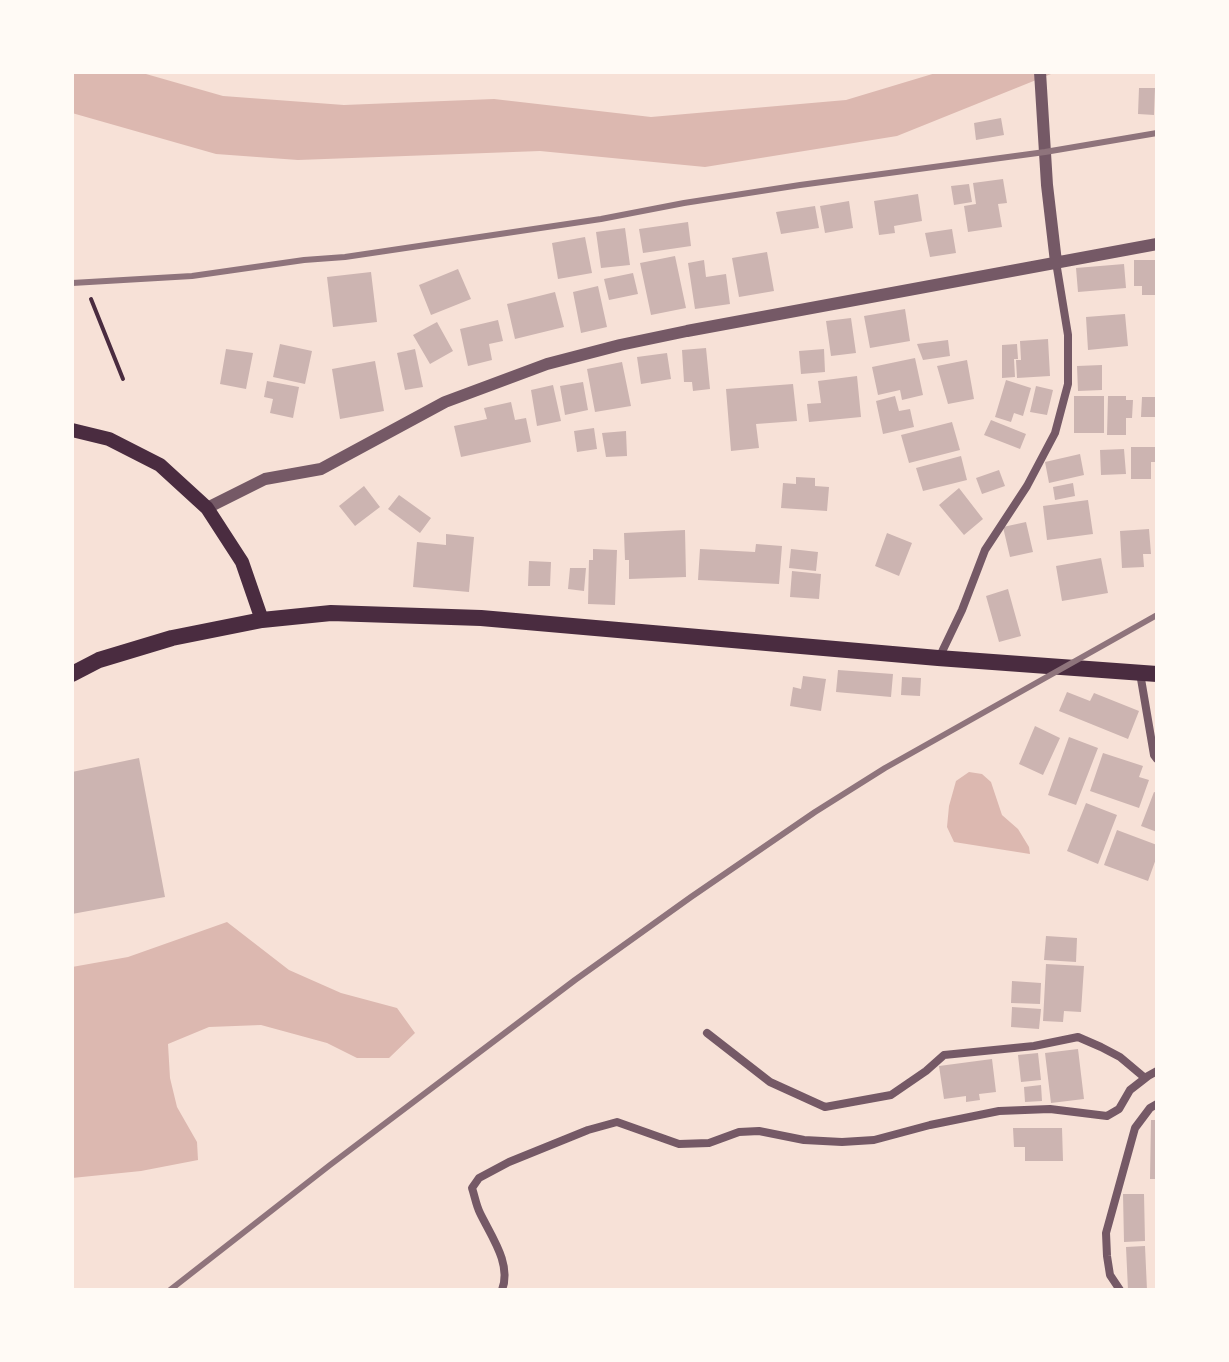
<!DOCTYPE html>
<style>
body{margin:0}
#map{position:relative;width:1229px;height:1362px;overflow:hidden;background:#f7e1d7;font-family:Manrope,sans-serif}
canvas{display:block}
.frame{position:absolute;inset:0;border:74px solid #fffaf5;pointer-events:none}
</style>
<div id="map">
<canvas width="1229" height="1362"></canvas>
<div class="frame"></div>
</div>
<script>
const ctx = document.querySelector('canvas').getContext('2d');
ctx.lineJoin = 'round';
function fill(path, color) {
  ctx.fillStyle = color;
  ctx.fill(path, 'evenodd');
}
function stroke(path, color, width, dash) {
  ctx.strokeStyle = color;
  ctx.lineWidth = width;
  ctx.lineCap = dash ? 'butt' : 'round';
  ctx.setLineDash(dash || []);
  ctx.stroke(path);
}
const water = new Path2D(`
 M72,72H139L223,96L344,105L494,99L651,117L846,100L939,72H1056L897,136L705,167L540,151L298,160L216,154L72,113Z
 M969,772L982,774L991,782L1002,815L1018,829L1029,847L1030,854L954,842L947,827L949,806L956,781Z
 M227,922L289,970L341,993L397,1008L415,1033L389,1058H357L327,1043L261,1025L209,1027L168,1044L170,1078L177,1107L197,1142L198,1160L141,1171L72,1178V967L128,957Z`);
const building = new Path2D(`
 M1139,88H1155L1154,115L1138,114Z
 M1001,118L1004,135L976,140L974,123Z
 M1003,179L1007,203L998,204L1002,227L968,232L964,206L976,204L973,183Z
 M969,184L972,202L954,205L951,186Z
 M918,194L922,221L894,226L895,233L879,235L874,201Z
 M849,201L853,228L825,233L820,206Z
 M815,206L819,228L781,234L776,212Z
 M688,222L691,246L643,253L639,229Z
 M625,228L630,265L601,268L596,232Z
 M952,229L956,253L930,257L925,233Z
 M585,237L592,273L558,279L552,243Z
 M767,252L774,291L739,297L732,258Z
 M675,256L686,308L651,315L640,263Z
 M704,260L706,277L726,274L730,304L695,309L688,263Z
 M1134,260H1157V295H1142V286H1134Z
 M1124,264L1126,288L1078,292L1076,268Z
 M458,269L471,299L431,315L419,285Z
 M371,272L377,322L333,327L327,277Z
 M633,273L638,294L609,300L604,279Z
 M598,286L607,327L581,333L573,292Z
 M555,292L564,327L515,339L507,304Z
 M905,309L910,341L870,348L864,316Z
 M1125,314L1128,346L1088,350L1086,317Z
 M851,318L856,353L831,356L826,321Z
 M498,320L503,341L489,344L492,360L468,366L460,329Z
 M437,322L453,351L430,364L413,335Z
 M1048,339L1050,376L1017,378L1016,360H1021L1020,341Z
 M948,340L950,356L923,360L917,344Z
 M280,344L312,351L305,384L273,377Z
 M1017,344L1018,359H1014L1015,377L1002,378V345Z
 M706,348L710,389L693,391L692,382H684L682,350Z
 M226,349L253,353L246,389L220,384Z
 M415,349L423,387L405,390L397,353Z
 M824,349L825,372L801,374L799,351Z
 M667,353L671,379L641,384L637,357Z
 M915,358L923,395L902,400L900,390L878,395L872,367Z
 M967,360L974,399L948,404L937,366Z
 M375,361L384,411L340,419L332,369Z
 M622,362L631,406L595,412L587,369Z
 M1102,365V390L1078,391L1077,366Z
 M857,376L861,417L809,422L807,404L821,403L818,381Z
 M1006,380L1031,388L1023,416L1014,413L1011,422L995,417Z
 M267,381L299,387L293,418L270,413L273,399L264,397Z
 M583,382L588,410L565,415L560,386Z
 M793,384L797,421L756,424L759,448L731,451L726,389Z
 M553,385L561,421L537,426L531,390Z
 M1036,386L1053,390L1047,415L1030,412Z
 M895,396L899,411L910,409L914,427L883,434L876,401Z
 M1074,396H1104V433H1074Z
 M1108,396H1126V400H1133L1132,418H1126V435H1107Z
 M1142,397H1157V417H1141Z
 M511,402L515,420L526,418L531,442L461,457L454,426L487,419L484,408Z
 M991,420L1026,434L1020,449L984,435Z
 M952,422L960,450L909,463L901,435Z
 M594,428L597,449L577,452L574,431Z
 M626,431L627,456L606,457L602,433Z
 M1131,447H1157V462H1151V479H1131Z
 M1124,449L1126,474L1101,475L1100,450Z
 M1080,454L1084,475L1049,483L1045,462Z
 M961,456L967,480L923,491L916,468Z
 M999,470L1005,486L982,494L976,478Z
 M796,477L815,478V486L829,487L827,511L781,508L783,483L796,484Z
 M1073,483L1075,496L1055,500L1053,487Z
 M364,486L380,507L355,526L339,506Z
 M959,488L983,519L964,535L939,505Z
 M399,495L431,518L420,533L388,509Z
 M1088,500L1093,534L1047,540L1043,506Z
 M1026,522L1033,552L1010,557L1003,527Z
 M1149,529L1151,554H1143L1144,567L1122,568L1120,531Z
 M685,530L686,577L629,579V560H625L624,533Z
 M887,533L912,543L899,576L875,566Z
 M446,534L474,537L469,592L413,587L417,542L446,545Z
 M756,544L782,546L779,584L698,580L700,549L755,552Z
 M593,549L617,550L615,605L588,604L589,560H593Z
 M791,549L818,552L816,571L789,568Z
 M1101,558L1108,593L1062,601L1056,566Z
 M529,561L551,562L550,586H528Z
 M570,568H586L584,591L568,589Z
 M792,571L821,574L819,599L790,597Z
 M1008,589L1021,636L999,642L986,596Z
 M838,670L893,674L891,697L836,692Z
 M803,676L826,679L821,711L790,706L793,687L801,689Z
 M902,677L921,678L920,696L901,695Z
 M1067,692L1090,701L1094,693L1139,711L1128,739L1059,711Z
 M1035,726L1060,738L1043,775L1019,764Z
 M1069,737L1098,748L1076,805L1048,795Z
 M1103,753L1143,766L1139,777L1149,780L1139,808L1090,791Z
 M139,758L165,897L72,914V772Z
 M1154,792L1157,793V832L1141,826Z
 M1086,803L1117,815L1098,864L1067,851Z
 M1117,830L1157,845V856L1148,881L1104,865Z
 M1046,936L1077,938L1076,962L1044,960Z
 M1046,964L1084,966L1081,1012L1064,1011L1063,1022L1043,1021Z
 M1012,981L1041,983L1040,1004L1011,1003Z
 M1012,1007L1041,1009L1039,1029L1011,1027Z
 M1078,1049L1084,1099L1051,1103L1045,1053Z
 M1038,1053L1041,1080L1021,1082L1018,1055Z
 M992,1059L996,1092L979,1094L980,1100L966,1102V1096L944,1099L939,1066Z
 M1041,1085L1042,1101L1025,1102L1024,1087Z
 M1151,1120H1157V1179H1150Z
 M1013,1128H1062L1063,1161H1025V1147H1014Z
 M1123,1194H1144L1145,1241L1124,1242Z
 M1145,1246L1147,1290H1128L1126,1247Z`);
const path = new Path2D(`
 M91,299L123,379`);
const minor = new Path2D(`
 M939,658L962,610L985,550L1027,486L1055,433L1068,384V335L1056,262
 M1140,673L1154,755L1157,759
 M707,1033L770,1082L825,1107L891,1095L926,1071L944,1055L1034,1046L1078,1037L1101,1047L1120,1057L1145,1078
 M502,1290C512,1264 491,1236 480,1213C476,1205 475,1197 472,1188L479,1178L509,1162L588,1130L617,1122L679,1144L709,1143L739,1132L759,1131L804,1140L842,1142L874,1140L930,1125L999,1111L1050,1109L1107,1116L1119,1109L1130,1090L1148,1076L1157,1071
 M1120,1290L1110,1275L1107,1256L1106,1233L1135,1128L1150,1108L1157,1104`);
const tertiary = new Path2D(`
 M1040,72L1047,185L1056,262
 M207,508L265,479L321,469L445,402L547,364L620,345L687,331L1157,244`);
const secondary = new Path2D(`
 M72,430L109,439L160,465L207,508L242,562L262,620`);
const trunk = new Path2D(`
 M72,674L99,660L172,638L262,620L331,613L481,618L938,658L1157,674`);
const rail = new Path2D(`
 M72,283L192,276L304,260L345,257L601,219L684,203L800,185L1045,152L1157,133
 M170,1290L330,1165L575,980L691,897L815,812L885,768L1157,615`);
fill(water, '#dcb8b0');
fill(building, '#ccb4b1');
stroke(path, '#4a2c40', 4);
stroke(minor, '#755966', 8);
stroke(tertiary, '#755966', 12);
stroke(secondary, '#4a2c40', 14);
stroke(trunk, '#4a2c40', 16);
stroke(rail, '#8f747c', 6);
</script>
